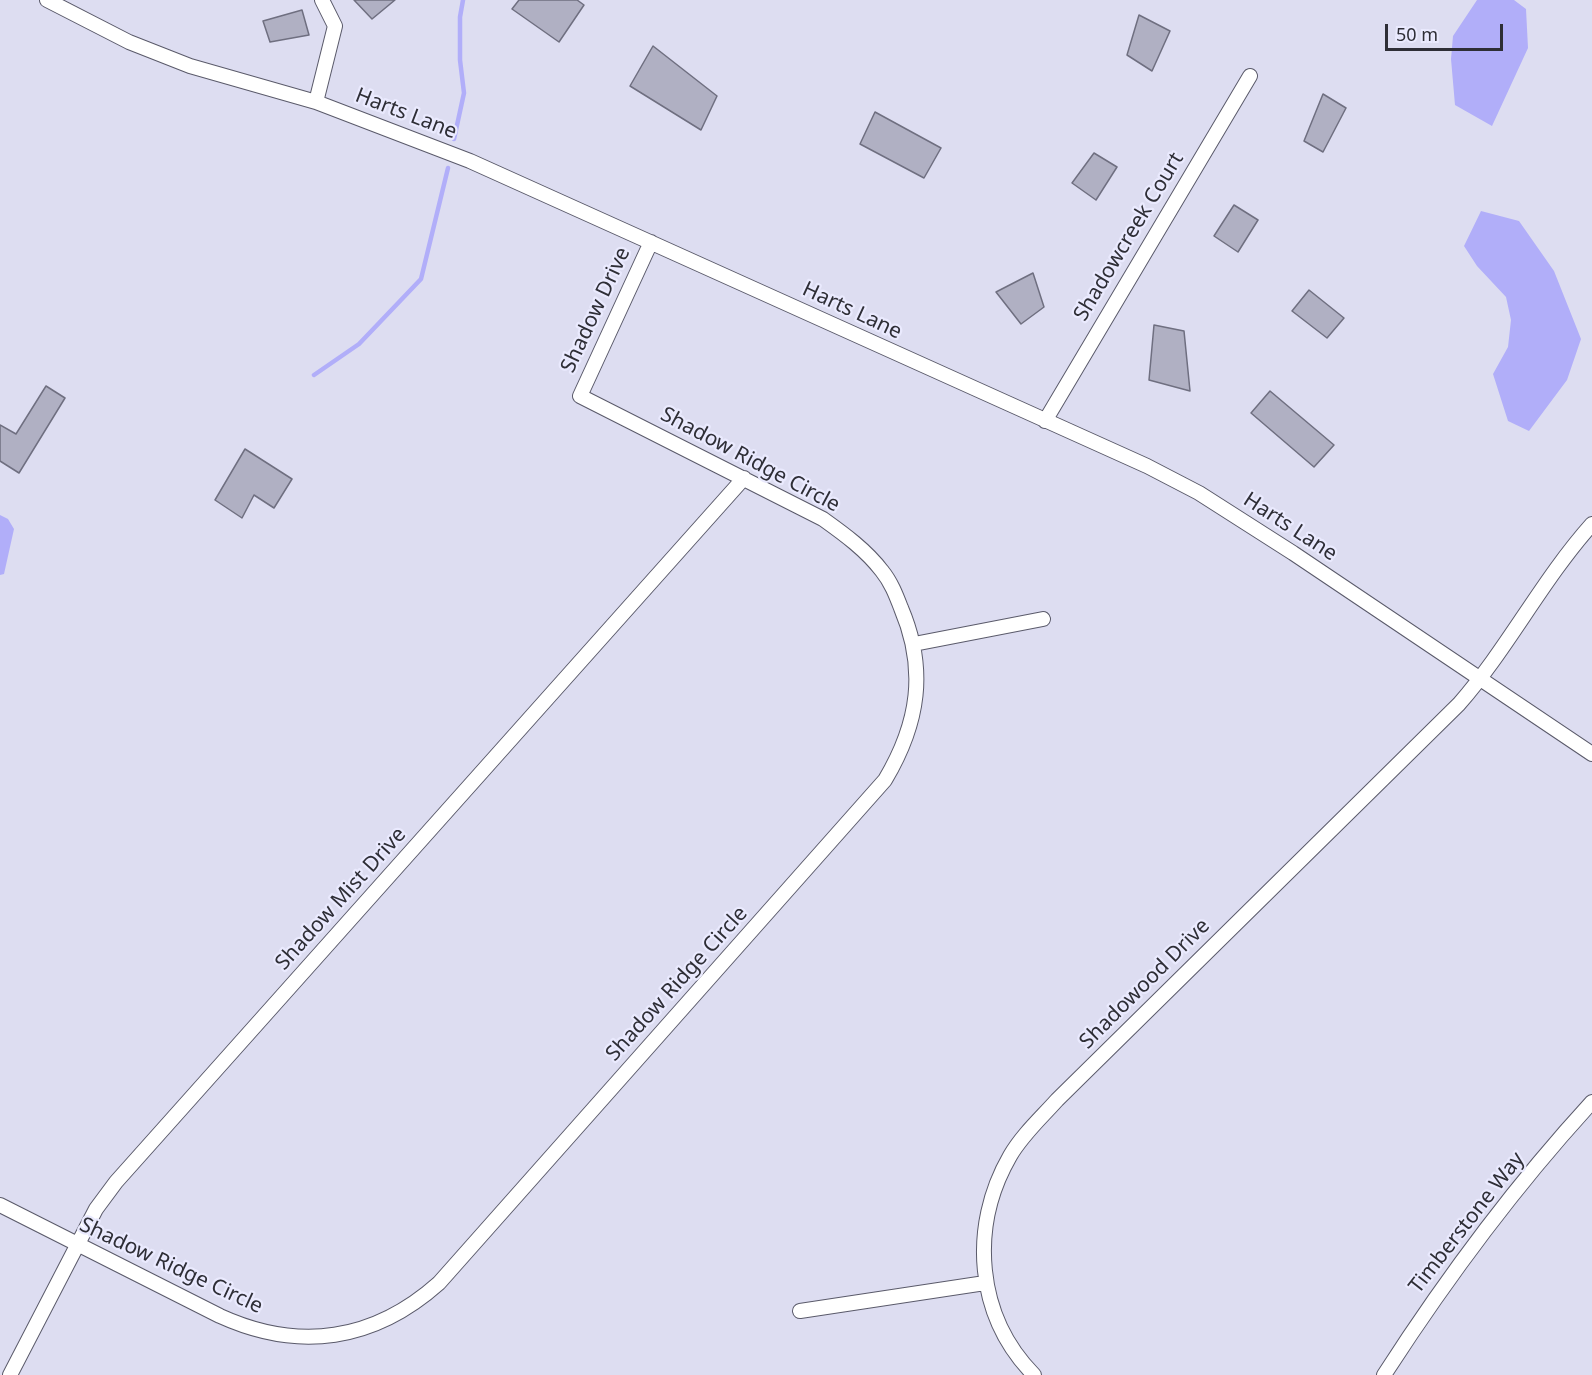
<!DOCTYPE html>
<style>
body{margin:0}
#map{position:relative;width:1592px;height:1375px;overflow:hidden;background:#ddddf1;font-family:"Noto Sans",sans-serif}
canvas{display:block}
.scale{position:absolute;left:1385px;top:24px;width:118px;height:27px;box-sizing:border-box;border:3px solid #2e2e36;border-top:0;padding-left:8px;font-size:18px;line-height:21px;white-space:nowrap;color:#2e2e36;-webkit-text-stroke:4px #eaeafe;paint-order:stroke}
</style>
<div id="map">
<canvas width="1592" height="1375"></canvas>
<div class="scale">50 m</div>
</div>
<script>
const ctx = document.querySelector('canvas').getContext('2d');
ctx.lineJoin = 'round';
function fill(path, color) {
  ctx.fillStyle = color;
  ctx.fill(path, 'evenodd');
}
function stroke(path, color, width, dash) {
  ctx.strokeStyle = color;
  ctx.lineWidth = width;
  ctx.lineCap = dash ? 'butt' : 'round';
  ctx.setLineDash(dash || []);
  ctx.stroke(path);
}
function drawText(font, color, halo, rows, align = 'center') {
  ctx.font = font + ' "Noto Sans",sans-serif';
  ctx.lineWidth = 4.5;
  ctx.setLineDash([]);
  ctx.textBaseline = 'middle';
  ctx.strokeStyle = halo;
  ctx.fillStyle = color;
  for (const [text, x, y, turn = 0] of rows) {
    ctx.save();
    ctx.translate(x, y);
    ctx.rotate((+turn || 0) * Math.PI / 180);
    ctx.textAlign = isNaN(turn) ? turn : align;
    if (halo) ctx.strokeText(text, 0, 0);
    ctx.fillText(text, 0, 0);
    ctx.restore();
  }
}
const water = new Path2D(`
 M1477,0H1514L1526,9L1528,48L1492,126L1455,105L1451,59L1453,36Z
 M1481,211L1519,221L1554,271L1581,339L1567,380L1529,431L1508,421L1493,374L1508,347L1511,320L1506,297L1477,266L1464,246Z
 M0,515L8,519L14,529L4,574L0,575Z`);
const stream = new Path2D(`
 M454,139L464,93L460,60V17L463,0
 M314,375L359,344L421,279L448,168`);
const building = new Path2D(`
 M354,0H395L372,19Z
 M519,0H577L584,5L559,42L512,9Z
 M302,10L309,35L270,42L263,21Z
 M1139,15L1170,31L1152,71L1127,55Z
 M653,46L717,96L701,130L630,86Z
 M1323,94L1346,108L1323,152L1304,141Z
 M875,112L941,148L924,178L860,144Z
 M1094,153L1117,167L1096,200L1072,183Z
 M1234,205L1258,220L1238,252L1214,236Z
 M1033,273L1044,307L1021,324L996,292Z
 M1309,290L1344,318L1327,338L1292,311Z
 M1154,325L1184,331L1190,391L1149,380Z
 M46,386L65,398L19,473L0,461V425L16,434Z
 M1270,391L1334,445L1314,467L1251,413Z
 M245,449L292,479L274,508L254,495L242,518L215,500Z`);
const street = new Path2D(`
 M47,0L129,42L190,66L316,102L470,161L1147,466L1199,493L1293,553L1592,754
 M316,102L335,26L322,0
 M1045,421L1250,76
 M914,644L1043,619
 M0,1205L220,1316C299,1352 374,1341 439,1283L885,780C919,723 927,669 901,608C896,595 891,582 882,571C866,550 844,534 823,519L580,396L651,242
 M800,1311L985,1283
 M10,1375L96,1209L116,1182L744,478
 M1034,1375C976,1316 969,1227 1010,1156C1022,1135 1041,1118 1057,1100L1459,704C1508,648 1542,580 1592,524
 M1384,1375C1446,1279 1514,1187 1592,1102`);
const streetNames = [
 ["Harts Lane",406,114,21],
 ["Shadowcreek Court",1129,237,-59],
 ["Shadow Drive",596,310,-65],
 ["Harts Lane",852,311,25],
 ["Shadow Ridge Circle",750,460,28],
 ["Harts Lane",1290,527,33],
 ["Shadow Mist Drive",341,899,-48],
 ["Shadow Ridge Circle",677,984,-48],
 ["Shadowood Drive",1145,984,-45],
 ["Timberstone Way",1467,1223,-52],
 ["Shadow Ridge Circle",171,1266,25]
];
fill(water, '#b1aef9');
stroke(stream, '#b1aef9', 4.5);
fill(building, '#b0b0c3');
stroke(building, '#6f6f80', 1.5);
stroke(street, '#5a5a6a', 16);
stroke(street, '#fff', 14);
drawText('21px', '#2e2e36', '#eaeafe', streetNames);
</script>
